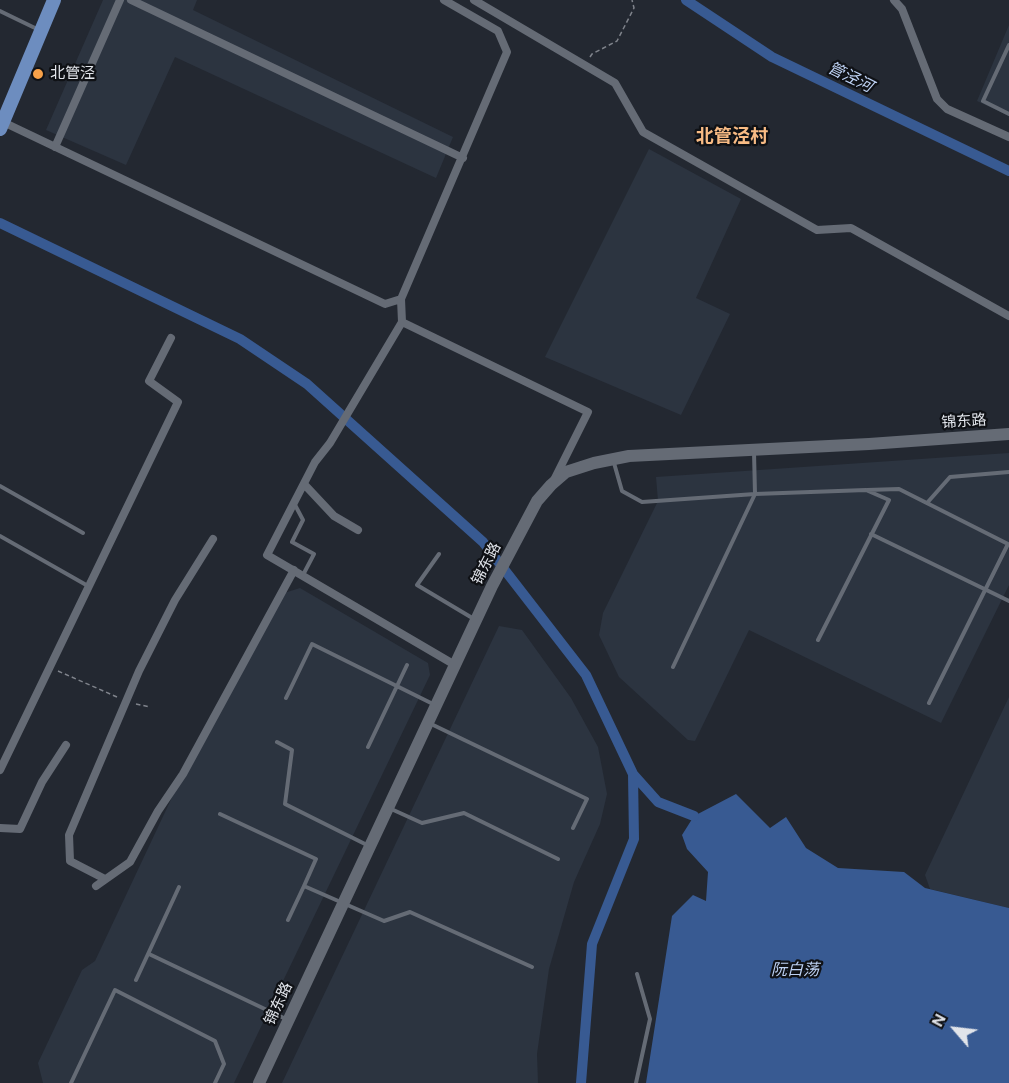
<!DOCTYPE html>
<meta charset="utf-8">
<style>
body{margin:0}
#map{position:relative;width:1009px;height:1083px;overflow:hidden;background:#232831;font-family:"DM Sans",sans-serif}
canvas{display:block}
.north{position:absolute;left:925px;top:999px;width:60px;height:60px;-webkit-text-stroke:4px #0f1115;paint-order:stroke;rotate:298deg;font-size:16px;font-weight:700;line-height:24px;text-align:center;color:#e1e4ea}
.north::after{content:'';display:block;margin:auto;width:21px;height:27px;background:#e1e4ea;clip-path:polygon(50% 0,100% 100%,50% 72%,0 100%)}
</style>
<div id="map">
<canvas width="1009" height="1083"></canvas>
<div class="north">N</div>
</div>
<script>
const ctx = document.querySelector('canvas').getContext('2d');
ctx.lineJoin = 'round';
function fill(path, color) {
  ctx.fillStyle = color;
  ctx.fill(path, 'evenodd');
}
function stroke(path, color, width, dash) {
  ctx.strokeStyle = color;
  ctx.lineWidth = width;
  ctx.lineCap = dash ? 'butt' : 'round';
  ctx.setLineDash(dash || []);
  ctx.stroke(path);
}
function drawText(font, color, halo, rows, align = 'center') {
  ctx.font = font + ' "DM Sans","Noto Sans SC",sans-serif';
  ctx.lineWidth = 4.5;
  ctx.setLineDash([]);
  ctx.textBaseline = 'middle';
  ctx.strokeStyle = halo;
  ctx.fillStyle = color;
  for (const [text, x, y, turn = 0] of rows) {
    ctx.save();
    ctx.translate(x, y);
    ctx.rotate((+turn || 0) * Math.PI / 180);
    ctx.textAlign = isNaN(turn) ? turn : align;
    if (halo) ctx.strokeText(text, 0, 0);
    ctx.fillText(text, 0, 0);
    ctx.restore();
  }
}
const built = new Path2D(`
 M103,0H197L193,10L453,137L436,178L175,57L126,165L46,130Z
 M1009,25V116L977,101Z
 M649,149L741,199L696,298L730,314L681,415L545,357Z
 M1009,453V585L941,723L749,630L695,741L688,740L619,677L599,635L603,613L658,501L656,477Z
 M300,588L428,663L430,675L234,1083H43L38,1063L82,970L95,961L183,774L281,594Z
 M499,626L522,630L571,698L598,747L607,794L600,824L574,882L549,969L537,1054L538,1083H282Z
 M1009,697V908L930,889L925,875Z`);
const water = new Path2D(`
 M736,794L770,828L786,817L806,848L838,868L904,872L925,888L1009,908V1083H646L672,916L693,895L706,901L708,872L687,849L682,835L694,816Z`);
const canal = new Path2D(`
 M686,0L772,57L1009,171
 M0,223L240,339L307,384L483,542L586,675L633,774L634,839L592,944L581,1083
 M633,774L658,802L694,816`);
const path = new Path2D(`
 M590,57L592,54L617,41L634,8L632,0
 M58,671L117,697
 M136,704L150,707`);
const service = new Path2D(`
 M0,11L37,29
 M1009,45L983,101L1009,114
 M614,463L622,491L642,502L755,494L866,490L889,500L818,640
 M0,486L83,533
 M867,490L899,489L1008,544L929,703
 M294,503L303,520L292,542L314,554L303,575
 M927,503L950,477L1009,472
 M871,534L1009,601
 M0,536L88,586
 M439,554L417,585L474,619
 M673,667L755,494L754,452
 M286,698L312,644L435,705
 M429,723L587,799L573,828
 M277,742L292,750L285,804L367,845
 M368,747L407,665
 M389,808L422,823L464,813L558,859
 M220,814L316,859L304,886
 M288,920L304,886L384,921L410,912L532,967
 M149,954L288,1020
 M136,980L179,887
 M71,1083L115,990L215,1041L224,1064L215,1083
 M636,1083L650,1019L637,974`);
const minor = new Path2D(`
 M131,0L463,158
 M474,0L615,83L643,132L817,230L851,228L1009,316
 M894,0L902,9L937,99L947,109L1009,137
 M3,122L385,304L401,299L507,52L498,31L444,0
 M55,147L120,0
 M401,299L402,322L588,412L554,480
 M402,322L330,443L315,462L267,555L455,665
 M304,484L334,516L358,530
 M0,770L178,402L149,381L171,338
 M0,828L20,829L42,782L66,745
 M105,879L70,861L69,835L139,671L175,600L213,539
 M96,886L130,862L158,811L183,774L294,570`);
const secondary = new Path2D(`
 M259,1083L492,586L537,501L551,485L566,472L594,463L629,456L869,444L1009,434`);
const primary = new Path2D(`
 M0,129L54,0`);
const markers = [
 [38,74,6,"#f7a149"]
];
const poiNames = [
 ["北管泾",50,74]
];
const streetNames = [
 ["锦东路",964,422,-4],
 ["锦东路",487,564,-63],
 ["锦东路",279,1004,-65]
];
const waterNames = [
 ["管泾河",850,78,26],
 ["阮白荡",795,971]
];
const quarterNames = [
 ["北管泾村",732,137]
];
fill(built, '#2c3440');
fill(water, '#385a92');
stroke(canal, '#385a92', 10);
stroke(path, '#7f838b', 1.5, [4.5, 3]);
stroke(service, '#656b75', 4);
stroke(minor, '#656b75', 8);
stroke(secondary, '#656b75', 12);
stroke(primary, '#6d8dbf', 14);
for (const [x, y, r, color] of markers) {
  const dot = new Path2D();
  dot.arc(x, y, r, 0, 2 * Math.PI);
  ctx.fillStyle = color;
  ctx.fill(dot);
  stroke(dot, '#0f1115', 2);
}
drawText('15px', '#e1e4ea', '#0f1115', poiNames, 'left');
drawText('15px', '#e1e4ea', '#0f1115', streetNames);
drawText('italic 16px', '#bdd1f3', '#0f1115', waterNames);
drawText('bold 18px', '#f8bb84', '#0f1115', quarterNames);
</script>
